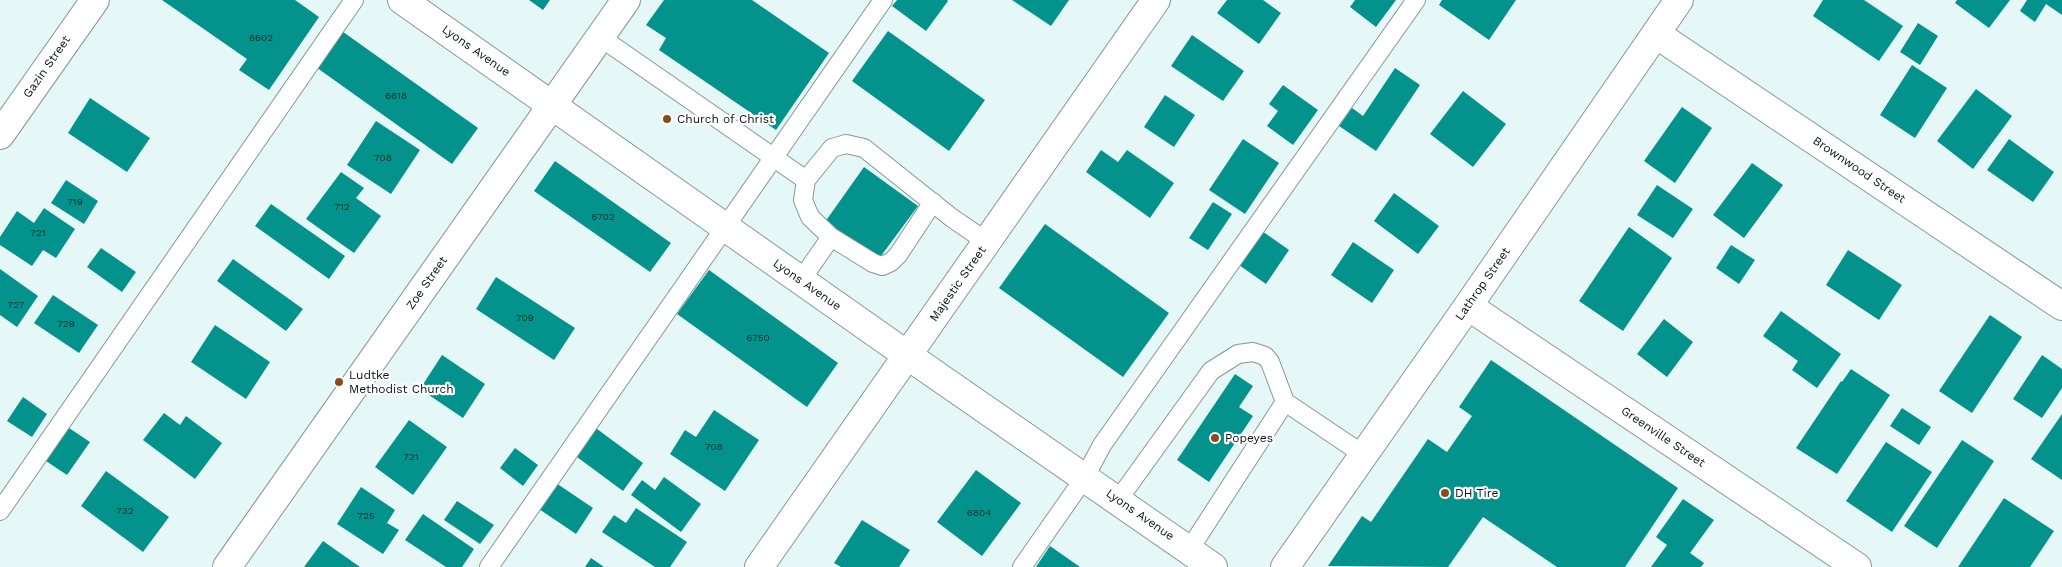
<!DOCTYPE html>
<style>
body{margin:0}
canvas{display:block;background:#e5f8f7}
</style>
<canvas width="2062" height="567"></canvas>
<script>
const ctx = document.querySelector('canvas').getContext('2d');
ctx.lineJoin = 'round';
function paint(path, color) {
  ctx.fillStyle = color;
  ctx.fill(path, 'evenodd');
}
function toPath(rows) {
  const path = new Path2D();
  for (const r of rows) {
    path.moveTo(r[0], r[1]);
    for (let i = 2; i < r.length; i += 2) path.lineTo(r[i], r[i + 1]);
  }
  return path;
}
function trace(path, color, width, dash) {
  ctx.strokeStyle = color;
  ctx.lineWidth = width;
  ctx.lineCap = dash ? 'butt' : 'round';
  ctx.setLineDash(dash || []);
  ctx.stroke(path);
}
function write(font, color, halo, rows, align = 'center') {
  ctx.font = font + ' "Work Sans",sans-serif';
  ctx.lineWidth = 4.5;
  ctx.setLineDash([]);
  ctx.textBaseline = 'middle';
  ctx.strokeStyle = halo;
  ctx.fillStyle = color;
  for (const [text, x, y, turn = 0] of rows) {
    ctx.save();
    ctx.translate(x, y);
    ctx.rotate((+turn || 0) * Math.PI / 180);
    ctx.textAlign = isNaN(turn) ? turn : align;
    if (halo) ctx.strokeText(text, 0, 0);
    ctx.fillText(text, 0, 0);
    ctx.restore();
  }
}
const building = toPath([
 [162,0,295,0,319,17,269,90,239,70,247,59],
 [529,0,550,0,543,10],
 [664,0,752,0,829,53,776,130,659,50,666,38,646,25],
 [897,0,947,0,948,1,926,31,892,6],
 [1012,0,1069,0,1051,26],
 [1227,0,1263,0,1281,13,1259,44,1217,13],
 [1355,0,1396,0,1376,27,1350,7],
 [1442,0,1516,0,1489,40,1439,5],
 [1823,0,1864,0,1903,26,1879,61,1813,16],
 [1957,0,2010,0,1989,28,1955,3],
 [2027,0,2062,0,2062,15,2046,4,2035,22,2020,11],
 [1918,23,1938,36,1920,65,1900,52],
 [339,29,478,128,452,164,313,65],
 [888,31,985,100,949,151,852,81],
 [1192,35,1244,71,1223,101,1171,66],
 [1912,65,1947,88,1915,138,1880,115],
 [1395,68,1420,85,1376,151,1339,126,1352,108,1363,116],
 [1283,85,1318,110,1293,145,1267,126,1278,111,1269,104],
 [1976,89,2012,116,1973,169,1937,141],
 [1463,91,1506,124,1473,167,1430,134],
 [1165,95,1195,115,1174,147,1144,127],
 [90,98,150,138,127,172,68,133],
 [1682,107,1712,128,1675,183,1644,161],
 [376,121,420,150,391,194,347,165],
 [1243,139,1279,163,1245,214,1209,190],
 [2009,139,2054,172,2033,202,1987,170],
 [1101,150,1118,162,1127,150,1174,183,1150,218,1086,172],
 [555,161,671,243,650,272,534,191],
 [1752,163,1783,185,1744,238,1713,215],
 [864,167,918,206,878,260,825,222],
 [341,172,364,188,356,198,381,216,354,253,306,219],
 [66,180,98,201,84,224,51,203],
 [1657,185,1693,209,1673,238,1637,215],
 [1394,193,1439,226,1418,254,1374,221],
 [1213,202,1232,214,1208,250,1189,238],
 [271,204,345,256,329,279,255,226],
 [44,208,75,229,56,258,43,250,32,266,0,245,0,237,17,211,34,223],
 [1045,224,1169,313,1123,377,999,288],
 [1629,227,1672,258,1623,331,1579,301],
 [1262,231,1289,250,1266,284,1239,265],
 [1353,242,1394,270,1372,303,1331,275],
 [1731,245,1755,260,1739,284,1716,268],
 [101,248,136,272,122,292,87,267],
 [1848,250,1902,285,1879,320,1826,285],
 [233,259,303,309,286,331,217,281],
 [0,269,38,296,17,327,0,315],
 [709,270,838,363,807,407,677,314],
 [496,277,575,328,554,360,476,309],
 [53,295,98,325,79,353,34,323],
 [1781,311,1841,354,1817,388,1792,370,1798,361,1763,336],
 [1990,315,2022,337,1972,413,1939,391],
 [1664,319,1693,342,1667,377,1637,354],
 [215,325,270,362,246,399,191,362],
 [442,355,485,384,463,418,420,389],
 [2042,355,2062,369,2062,388,2042,418,2013,399],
 [1491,360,1678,488,1625,567,1557,567,1483,517,1448,567,1328,566,1362,516,1371,522,1428,439,1447,452,1472,416,1459,407],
 [1851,369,1890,395,1837,474,1796,448,1841,381,1842,382],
 [1235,374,1253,386,1239,407,1253,416,1209,482,1177,460],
 [23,397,47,414,32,437,7,421],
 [1902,408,1931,427,1919,445,1890,426],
 [714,410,759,440,725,491,670,454,685,430,696,437],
 [164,413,180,425,186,416,222,443,195,479,143,440],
 [2062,414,2062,480,2031,459],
 [409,420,447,447,413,495,375,467],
 [63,424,90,442,67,475,40,457],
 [593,426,643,463,623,491,573,454],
 [1962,440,1994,461,1937,548,1904,526],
 [1886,442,1932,472,1892,532,1846,501],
 [515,448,538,465,523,486,500,468],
 [976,470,1021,503,982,556,937,522],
 [106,471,169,517,143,552,81,506],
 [664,477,701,504,681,532,631,495,642,480,655,490],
 [556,483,593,508,576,534,539,509],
 [361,487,395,510,387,523,399,530,383,554,337,524],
 [2004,498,2054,531,2030,567,1958,567],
 [1683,499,1714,520,1690,553,1704,563,1701,567,1651,567,1667,545,1656,537],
 [457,501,494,525,480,544,444,520],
 [636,508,687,542,670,567,655,567,602,532,614,515,626,523],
 [423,514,474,549,462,567,446,567,405,540],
 [862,520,910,550,899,567,841,567,834,563],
 [323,541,360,567,304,567],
 [1050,546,1080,567,1036,567],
 [591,558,604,567,585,567]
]);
const service = toPath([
 [600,37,806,180],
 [831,237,873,263,882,266,891,262,898,255,933,202],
 [801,280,831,237,810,217,803,200,806,180,832,148,846,144,864,148,952,218,987,242],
 [1118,500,1211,371,1238,354,1253,352,1265,356,1270,362,1285,402,1364,455],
 [0,511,354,0],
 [1189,550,1285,402],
 [489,567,883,0],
 [1022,567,1085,477,1102,445,1416,0]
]);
const minor = toPath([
 [1656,34,2062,306],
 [0,135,95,0],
 [1468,306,1857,567],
 [227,567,626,0],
 [759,567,1156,0]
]);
const tertiary = toPath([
 [402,0,907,355,1213,567],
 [1285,567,1468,306,1679,0]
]);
const markers = [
 [667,119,5,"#8c4a18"],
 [339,382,5,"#8c4a18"],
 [1215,438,5,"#8c4a18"],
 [1445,493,5,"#8c4a18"]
];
const numberNames = [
 ["6602",261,38],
 ["6618",396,96],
 ["708",383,158],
 ["719",75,202],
 ["712",342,207],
 ["6702",603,217],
 ["721",38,233],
 ["727",16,305],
 ["709",525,318],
 ["729",66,324],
 ["6750",758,338],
 ["708",714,447],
 ["721",411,457],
 ["732",125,511],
 ["6804",979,513],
 ["725",366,516]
];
const streetNames = [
 ["Lyons Avenue",476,51,35],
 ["Gazin Street",47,67,-55],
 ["Brownwood Street",1859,170,34],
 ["Zoe Street",427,283,-55],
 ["Majestic Street",958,284,-55],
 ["Lathrop Street",1483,284,-55],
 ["Lyons Avenue",807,285,35],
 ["Greenville Street",1663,437,34],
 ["Lyons Avenue",1140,515,35]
];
const poiNames = [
 ["Church of Christ",677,119],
 ["Ludtke",349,375],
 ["Methodist Church",349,389],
 ["Popeyes",1225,438],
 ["DH Tire",1455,493]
];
paint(building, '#04928d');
trace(service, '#859795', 20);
trace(minor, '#859795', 30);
trace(tertiary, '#859795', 30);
trace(service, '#fff', 18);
trace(minor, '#fff', 28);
trace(tertiary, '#fff', 28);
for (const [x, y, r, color] of markers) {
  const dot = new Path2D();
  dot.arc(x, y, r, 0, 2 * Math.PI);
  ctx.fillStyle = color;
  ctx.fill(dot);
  trace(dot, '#fff', 2);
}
write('10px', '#08302e', null, numberNames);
write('12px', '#09100f', '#fff', streetNames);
write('12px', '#09100f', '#fff', poiNames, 'left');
</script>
